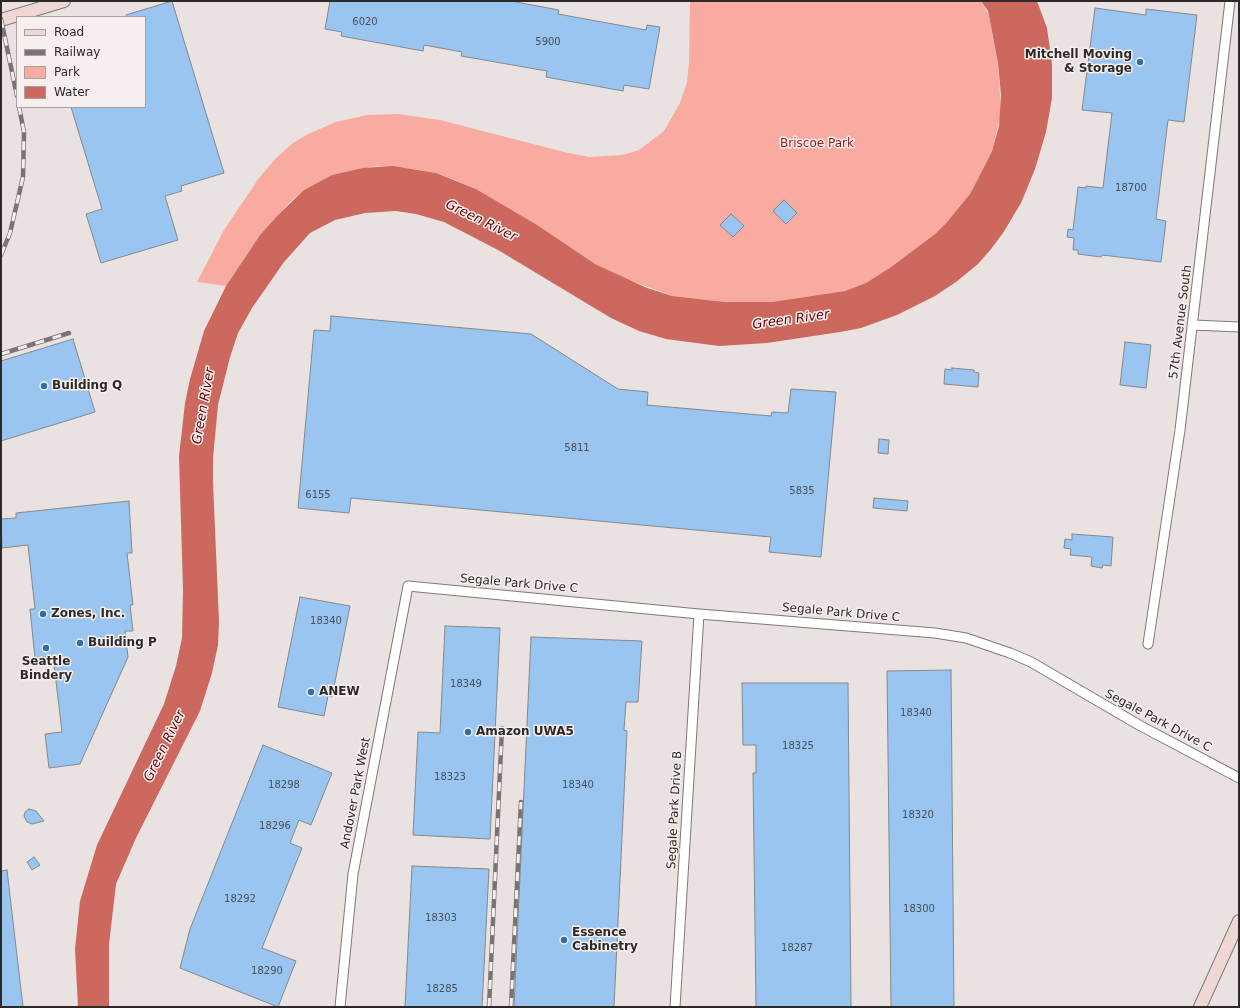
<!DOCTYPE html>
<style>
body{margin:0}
#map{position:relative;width:1240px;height:1008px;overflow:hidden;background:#eae2e1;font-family:"DejaVu Sans",sans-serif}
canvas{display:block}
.frame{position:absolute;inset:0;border:2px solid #2c2928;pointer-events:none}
.legend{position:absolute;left:16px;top:16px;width:130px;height:92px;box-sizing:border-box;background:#f7efee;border:1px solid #a6a09f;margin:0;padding:5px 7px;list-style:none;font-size:12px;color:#2c2928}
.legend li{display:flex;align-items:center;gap:8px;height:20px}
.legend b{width:20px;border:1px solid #a6a09f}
</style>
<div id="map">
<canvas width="1240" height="1008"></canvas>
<div class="frame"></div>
<ul class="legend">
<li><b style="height:5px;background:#eed7d4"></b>Road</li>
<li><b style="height:5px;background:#797473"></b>Railway</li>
<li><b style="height:11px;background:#f9aba1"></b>Park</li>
<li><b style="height:11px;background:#cc685e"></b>Water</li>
</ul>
</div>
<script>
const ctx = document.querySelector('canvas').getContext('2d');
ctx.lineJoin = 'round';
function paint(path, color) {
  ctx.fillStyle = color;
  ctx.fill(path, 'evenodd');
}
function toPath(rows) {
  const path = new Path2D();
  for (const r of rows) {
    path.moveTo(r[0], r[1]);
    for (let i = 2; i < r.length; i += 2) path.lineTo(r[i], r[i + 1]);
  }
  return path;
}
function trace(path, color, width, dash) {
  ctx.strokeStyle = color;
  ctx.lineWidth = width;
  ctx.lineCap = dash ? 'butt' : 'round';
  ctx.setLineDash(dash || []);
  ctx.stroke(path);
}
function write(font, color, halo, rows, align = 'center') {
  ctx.font = font + ' "DejaVu Sans",sans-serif';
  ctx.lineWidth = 3;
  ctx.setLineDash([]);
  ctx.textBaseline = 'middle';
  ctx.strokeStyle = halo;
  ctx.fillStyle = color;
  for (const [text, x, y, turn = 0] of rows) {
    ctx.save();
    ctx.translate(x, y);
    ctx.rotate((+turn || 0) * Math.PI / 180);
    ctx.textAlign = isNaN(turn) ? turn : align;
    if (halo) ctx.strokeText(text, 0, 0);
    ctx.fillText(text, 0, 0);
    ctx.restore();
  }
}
const green = toPath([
 [690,1,981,1,989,16,998,63,1001,113,992,151,970,194,947,222,935,234,891,267,866,283,845,291,772,302,725,302,672,296,619,276,595,264,476,189,455,180,436,173,413,169,377,166,332,175,304,190,290,202,260,235,226,286,197,282,224,230,259,178,276,158,293,143,308,134,336,122,367,115,398,114,440,120,564,152,589,157,622,155,639,150,664,131,680,103,687,82,689,62]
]);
const water = toPath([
 [981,1,1037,1,1047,28,1052,64,1052,98,1046,132,1035,169,1021,203,1003,233,991,249,978,264,956,282,935,296,897,315,861,328,840,332,767,343,719,346,666,339,639,331,611,318,498,250,444,222,416,214,396,211,365,213,335,220,310,233,284,262,252,308,238,333,230,357,218,405,213,458,213,483,219,621,218,645,212,673,200,711,136,838,116,884,109,944,109,1007,78,1007,75,949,80,901,97,845,164,704,176,666,182,638,183,590,179,456,185,403,190,379,204,331,226,286,260,235,278,215,304,190,332,175,363,168,393,166,436,173,476,189,537,225,595,264,647,288,672,296,725,302,772,302,845,291,866,283,891,267,935,234,947,222,970,194,985,165,992,151,999,126,1001,95,998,63,991,26,988,11]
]);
const building = toPath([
 [172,1,224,173,181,186,182,191,165,196,178,240,101,263,86,214,102,209,71,107,145,107,145,17,126,17,126,15,172,1],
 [330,1,511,1,559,10,558,14,646,30,647,25,660,27,649,89,624,85,623,91,546,77,547,71,461,56,462,52,424,45,423,51,341,36,342,32,325,29,330,1],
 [1095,8,1146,15,1146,9,1197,15,1184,122,1168,120,1156,219,1166,221,1161,262,1102,255,1101,257,1078,254,1078,250,1073,250,1074,238,1067,237,1068,229,1073,230,1078,187,1086,188,1086,186,1103,188,1112,113,1082,110,1095,8],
 [784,200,797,213,786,224,773,211,784,200],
 [731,214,744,226,733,237,720,225,731,214],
 [331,316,531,334,618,389,648,392,647,405,771,416,772,412,788,413,791,389,836,392,821,557,769,552,771,537,351,498,349,513,298,508,314,330,330,331,331,316],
 [73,339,95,412,1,441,1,361,73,339],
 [1125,342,1151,345,1146,388,1120,385,1125,342],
 [952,368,974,370,974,372,979,373,978,387,944,384,945,369,952,370,952,368],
 [879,439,889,440,888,454,878,453,879,439],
 [874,498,908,501,907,511,873,508,874,498],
 [129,501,132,553,127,553,133,605,130,605,133,631,125,631,128,657,80,764,49,768,45,734,62,732,53,656,35,658,30,609,35,609,28,545,2,548,1,519,16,518,16,513,129,501],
 [1072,534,1113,537,1111,566,1103,565,1102,568,1091,566,1092,557,1070,555,1071,549,1064,548,1065,539,1072,540,1072,534],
 [300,597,350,606,332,697,328,696,324,716,278,707,300,597],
 [445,626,500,628,490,839,413,835,418,732,440,733,445,626],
 [531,637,642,641,638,702,626,702,624,730,627,731,614,1007,514,1007,531,637],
 [951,670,954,1007,891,1007,887,671,951,670],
 [742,683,848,683,851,1007,756,1007,753,773,756,773,756,745,743,745,742,683],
 [263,745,332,773,311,825,299,820,290,843,302,848,262,948,296,961,278,1007,180,968,190,929,263,745],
 [29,809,36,811,44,821,32,824,27,822,24,816,25,812,29,809],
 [34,857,40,865,32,870,27,862,34,857],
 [412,866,489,869,482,1007,405,1007,412,866],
 [7,870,23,1007,1,1007,1,871,7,870]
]);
const street = toPath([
 [1193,325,1239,327],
 [1148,644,1180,430,1230,1],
 [340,1007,353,874,408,586,699,614,935,633,966,638,1010,653,1031,662,1139,725,1239,778],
 [675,1007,699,614]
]);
const secondary = toPath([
 [1,20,64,1],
 [1200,1007,1239,921]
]);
const rail = toPath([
 [1,19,17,96],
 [1,255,10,233,23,177,24,132,19,107],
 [1,354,69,333],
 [489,1007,502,728],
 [511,1007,521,802]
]);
const markers = [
 [1140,62,4,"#306fa6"],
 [44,386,4,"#306fa6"],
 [43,614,4,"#306fa6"],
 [80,643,4,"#306fa6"],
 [46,648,4,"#306fa6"],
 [311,692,4,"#306fa6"],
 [468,732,4,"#306fa6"],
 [564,940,4,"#306fa6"]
];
const numberNames = [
 ["6020",365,22],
 ["5900",548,42],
 ["18700",1131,188],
 ["5811",577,448],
 ["5835",802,491],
 ["6155",318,495],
 ["18340",326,621],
 ["18349",466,684],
 ["18340",916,713],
 ["18325",798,746],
 ["18323",450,777],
 ["18298",284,785],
 ["18340",578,785],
 ["18320",918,815],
 ["18296",275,826],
 ["18292",240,899],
 ["18300",919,909],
 ["18303",441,918],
 ["18287",797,948],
 ["18290",267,971],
 ["18285",442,989]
];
const poiNames = [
 ["Mitchell Moving",1132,55,"right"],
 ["& Storage",1132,69,"right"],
 ["Building Q",52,386],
 ["Zones, Inc.",51,614],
 ["Building P",88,643],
 ["Seattle",46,662,"center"],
 ["Bindery",46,676,"center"],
 ["ANEW",319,692],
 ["Amazon UWA5",476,732],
 ["Essence",572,933],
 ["Cabinetry",572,947]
];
const parkNames = [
 ["Briscoe Park",817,144]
];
const streetNames = [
 ["57th Avenue South",1181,322,-83],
 ["Segale Park Drive C",519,584,5],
 ["Segale Park Drive C",841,613,5],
 ["Segale Park Drive C",1158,721,28],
 ["Andover Park West",356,793,-79],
 ["Segale Park Drive B",675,810,-87]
];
const waterNames = [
 ["Green River",481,221,26],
 ["Green River",791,320,-8],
 ["Green River",204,406,-80],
 ["Green River",165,746,-64]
];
paint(green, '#f9aba1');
paint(water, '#cc685e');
paint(building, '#99c5f0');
trace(building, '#83888d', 1);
trace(street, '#7f7877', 11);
trace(secondary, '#7f7877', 14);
trace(street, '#fff', 9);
trace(secondary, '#eed7d4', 12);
trace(rail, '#797473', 4.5);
trace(rail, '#f7efee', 3, [9]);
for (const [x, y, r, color] of markers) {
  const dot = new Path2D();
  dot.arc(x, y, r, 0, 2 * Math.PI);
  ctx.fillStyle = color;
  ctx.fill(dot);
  trace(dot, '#f7efee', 1.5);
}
write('10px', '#47505a', null, numberNames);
write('bold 12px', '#2c2928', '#f7efee', poiNames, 'left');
write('12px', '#951918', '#f7efee', parkNames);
write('12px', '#2c2928', '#f7efee', streetNames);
write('italic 13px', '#610004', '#f7efee', waterNames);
</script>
